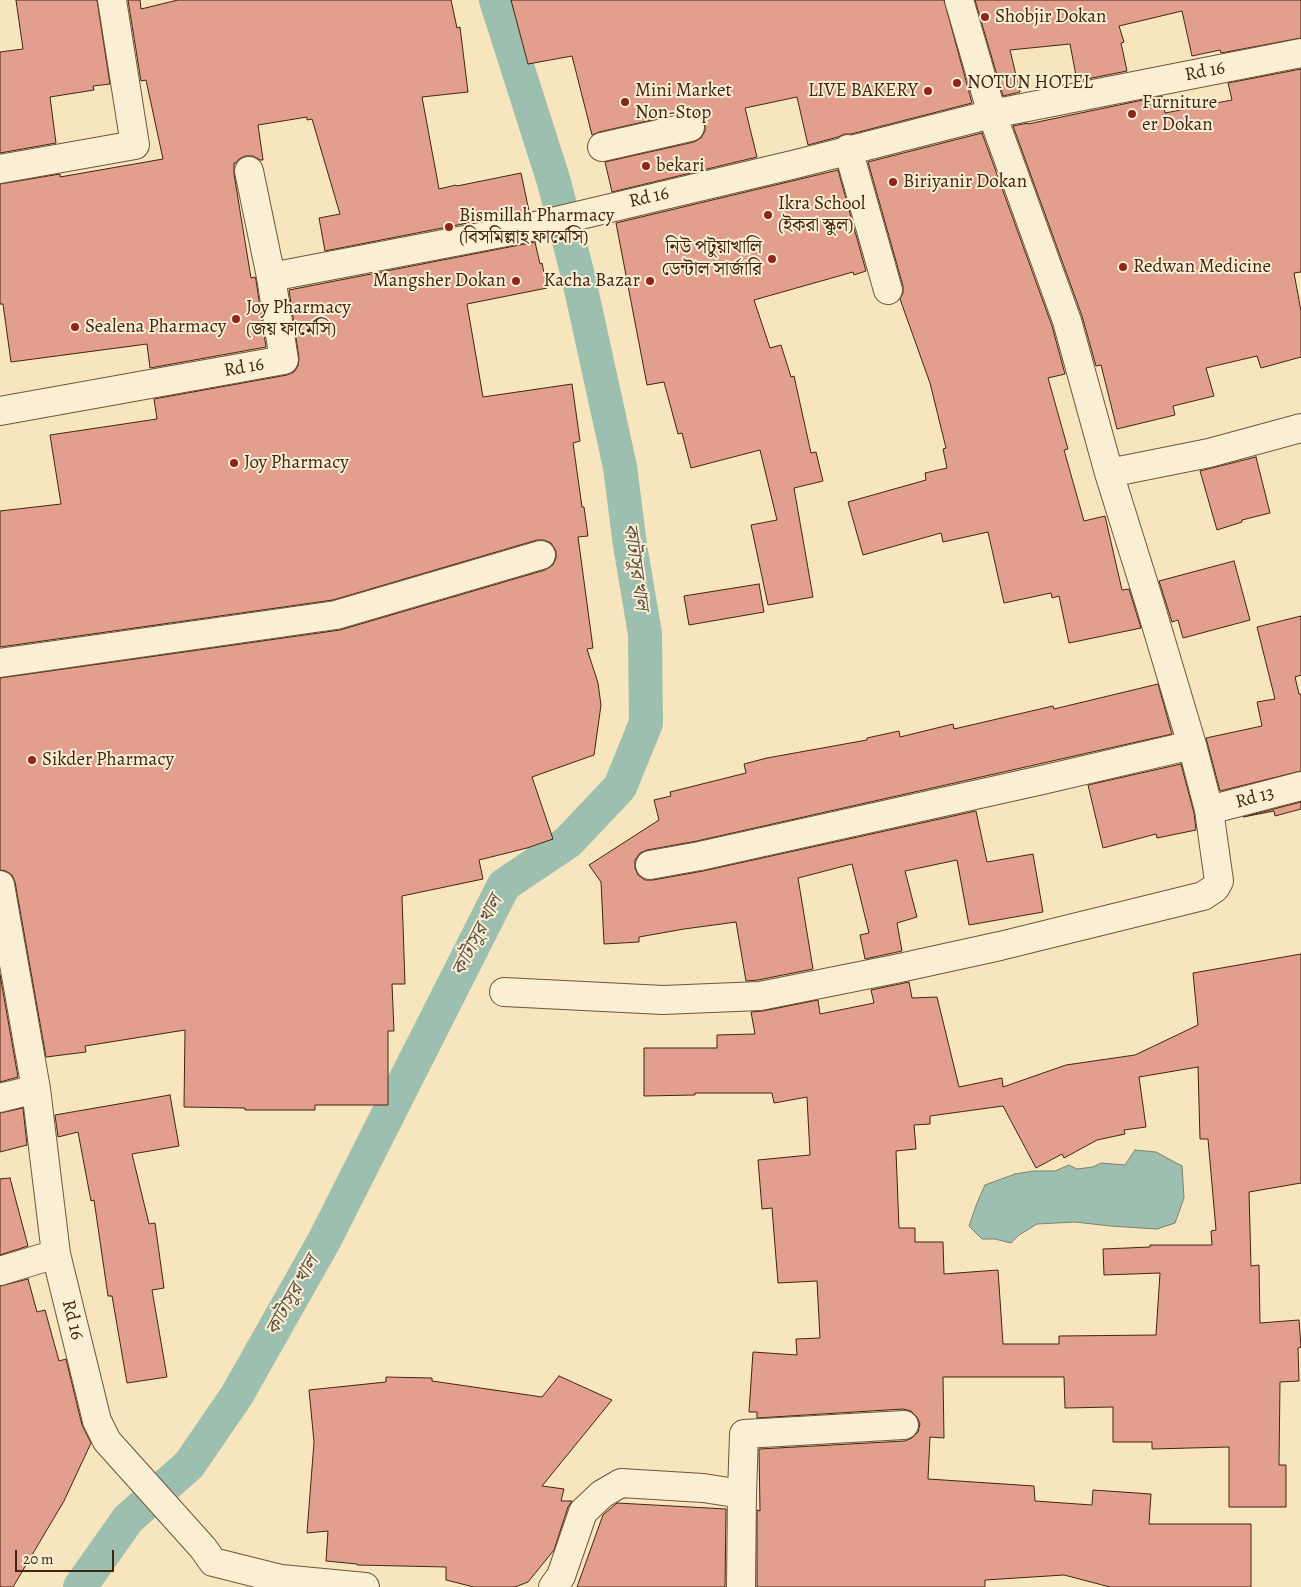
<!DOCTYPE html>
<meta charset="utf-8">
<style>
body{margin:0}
#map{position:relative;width:1301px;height:1587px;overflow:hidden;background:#f7e5bd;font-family:Alegreya,serif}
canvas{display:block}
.scale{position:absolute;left:15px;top:1550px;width:99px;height:22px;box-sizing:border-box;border:2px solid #412510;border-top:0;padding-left:6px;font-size:15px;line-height:18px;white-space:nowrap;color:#412510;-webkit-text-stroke:4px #faeed4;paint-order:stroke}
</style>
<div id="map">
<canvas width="1301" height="1587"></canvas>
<div class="scale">20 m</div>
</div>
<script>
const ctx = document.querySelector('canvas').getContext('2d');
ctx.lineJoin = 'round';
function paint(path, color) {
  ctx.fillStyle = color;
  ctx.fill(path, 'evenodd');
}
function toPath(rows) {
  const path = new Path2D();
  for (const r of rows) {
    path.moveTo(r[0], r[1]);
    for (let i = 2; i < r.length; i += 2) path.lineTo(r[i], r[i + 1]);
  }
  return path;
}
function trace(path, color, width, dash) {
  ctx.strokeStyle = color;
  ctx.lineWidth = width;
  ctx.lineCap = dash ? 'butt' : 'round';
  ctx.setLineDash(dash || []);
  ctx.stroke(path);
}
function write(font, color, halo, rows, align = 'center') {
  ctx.font = font + ' Alegreya,"Noto Serif Bengali",serif';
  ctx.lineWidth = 4;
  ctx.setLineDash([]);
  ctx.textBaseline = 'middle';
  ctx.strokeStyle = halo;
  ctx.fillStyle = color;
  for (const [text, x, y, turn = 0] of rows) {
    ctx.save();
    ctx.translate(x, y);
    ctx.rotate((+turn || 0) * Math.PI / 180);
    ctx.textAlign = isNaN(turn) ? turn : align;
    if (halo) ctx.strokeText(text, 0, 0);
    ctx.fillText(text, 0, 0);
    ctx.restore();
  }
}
const water = toPath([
 [1135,1150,1156,1152,1182,1166,1184,1198,1175,1223,1157,1229,1110,1226,1075,1222,1037,1224,1019,1235,1011,1243,995,1239,982,1239,969,1226,977,1203,985,1185,1015,1174,1033,1171,1055,1171,1069,1165,1077,1169,1093,1167,1101,1163,1125,1165,1135,1150]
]);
const canal = toPath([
 [80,1587,128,1519,189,1465,237,1395,324,1241,504,885,568,842,620,787,646,723,645,634,630,545,620,467,579,280,554,182,496,0]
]);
const building = toPath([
 [16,0,97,0,110,84,93,86,94,90,50,97,56,143,0,153,0,52,23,49,16,0],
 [128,0,140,0,141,9,178,0,451,0,457,28,460,27,468,92,422,97,439,189,456,185,457,186,521,173,529,211,325,251,319,218,340,214,312,119,307,120,307,117,258,125,263,160,260,160,253,156,245,156,239,159,236,163,234,163,234,174,251,278,255,277,256,280,266,347,150,368,147,344,11,362,3,304,0,304,0,184,60,174,60,177,163,159,146,80,141,81,128,0],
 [511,0,944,0,972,103,851,134,844,134,838,137,808,145,797,97,745,108,757,157,612,192,605,162,694,142,701,138,705,131,705,124,702,117,695,112,687,112,599,132,592,135,572,56,528,64,511,0],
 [975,0,1301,0,1301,38,1221,53,1220,50,1192,56,1182,11,1119,26,1124,42,1121,43,1127,71,1077,81,1070,44,1010,50,1020,92,1003,96,975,0],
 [1301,69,1301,272,1294,273,1301,311,1301,357,1261,368,1257,356,1206,368,1214,396,1173,406,1175,415,1117,429,1101,365,1096,366,1082,316,1013,126,1028,123,1028,124,1162,96,1165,113,1232,100,1228,83,1301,69],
 [982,133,1052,326,1065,374,1048,378,1068,449,1064,450,1084,521,1105,516,1122,590,1129,589,1141,628,1069,643,1059,596,1052,598,1051,593,1004,603,988,532,943,542,941,533,863,555,848,502,926,480,925,473,947,468,943,449,946,448,930,383,900,299,903,293,903,286,868,162,982,133],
 [838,170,866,271,854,275,853,272,754,300,770,348,781,345,791,377,794,376,811,453,816,452,823,481,794,488,813,597,768,605,751,525,777,520,760,450,691,468,682,433,678,434,664,382,647,385,616,223,838,170],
 [535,242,540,264,542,263,547,288,467,304,483,397,572,384,580,441,573,443,582,507,584,507,588,536,578,537,593,648,587,649,598,683,601,705,594,755,532,777,553,839,527,848,479,860,483,879,402,896,405,984,392,984,394,1031,388,1031,388,1105,315,1105,315,1110,245,1110,245,1108,184,1107,185,1030,85,1046,86,1052,46,1057,15,882,12,875,6,871,0,870,0,678,340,630,545,570,553,565,556,558,556,551,551,543,544,540,537,540,333,600,0,647,0,511,61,504,50,435,157,419,154,399,287,375,294,372,298,366,299,358,289,290,535,242],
 [1256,457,1270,513,1242,520,1242,522,1217,530,1200,471,1256,457],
 [1234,561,1250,620,1183,638,1178,620,1172,622,1159,581,1234,561],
 [759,584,764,612,689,625,684,596,759,584],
 [1301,616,1301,675,1295,677,1299,694,1301,694,1301,771,1220,791,1206,738,1262,726,1257,702,1275,699,1257,627,1301,616],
 [1158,684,1172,734,697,841,647,850,640,853,635,860,635,868,638,875,645,880,653,880,703,871,976,811,987,862,1033,854,1043,912,969,925,957,860,905,871,917,917,897,923,902,951,865,959,860,935,869,933,852,864,798,878,813,969,758,980,746,981,736,922,684,929,639,937,639,942,604,944,601,882,589,865,659,820,654,800,671,796,670,792,746,773,744,764,767,758,867,740,867,738,899,731,900,737,953,724,954,729,1053,706,1054,709,1158,684],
 [1181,764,1194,813,1196,830,1157,838,1156,834,1103,848,1088,785,1181,764],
 [1301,802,1301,809,1275,816,1274,811,1243,817,1301,802],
 [1301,954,1301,1183,1249,1192,1251,1266,1259,1265,1260,1323,1299,1320,1301,1347,1298,1348,1299,1381,1280,1382,1279,1465,1286,1465,1286,1507,1229,1507,1229,1447,1152,1449,1152,1442,1113,1442,1113,1407,1065,1408,1064,1377,943,1377,944,1438,930,1437,928,1479,1034,1486,1035,1501,1092,1505,1093,1490,1151,1494,1149,1524,1251,1524,1251,1587,1110,1587,1064,1575,985,1580,985,1587,757,1587,757,1510,760,1511,759,1449,905,1441,912,1438,918,1432,920,1424,917,1417,911,1411,903,1409,757,1418,757,1412,749,1412,753,1352,797,1355,796,1339,820,1338,817,1281,778,1283,772,1208,762,1209,758,1160,810,1155,807,1097,774,1103,772,1093,695,1093,695,1095,644,1096,644,1048,717,1048,717,1035,755,1034,751,1012,763,1011,818,1000,820,1014,874,1003,871,990,909,982,912,998,937,997,959,1087,1002,1078,1003,1087,1066,1065,1135,1055,1198,1025,1193,973,1301,954],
 [1198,1067,1200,1139,1208,1139,1216,1230,1211,1231,1212,1245,1150,1245,1150,1247,1103,1249,1104,1275,1160,1273,1156,1335,1059,1336,1059,1344,1003,1344,998,1270,944,1274,943,1242,915,1242,915,1228,899,1228,896,1151,916,1149,914,1125,930,1124,930,1116,1003,1106,1036,1168,1062,1154,1064,1158,1097,1140,1125,1134,1124,1130,1146,1127,1139,1077,1198,1067],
 [0,975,18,1077,0,1082,0,975],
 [170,1095,179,1146,132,1154,149,1224,155,1223,164,1288,152,1290,167,1377,127,1383,112,1296,108,1296,94,1200,91,1201,78,1132,58,1137,55,1115,170,1095],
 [23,1108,27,1145,0,1152,0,1113,23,1108],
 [10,1178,28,1246,0,1255,0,1179,10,1178],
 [28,1279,37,1312,45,1310,59,1361,66,1359,82,1425,91,1443,64,1501,13,1587,0,1587,0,1286,28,1279],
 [559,1376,612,1400,542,1486,564,1489,561,1501,572,1501,568,1507,554,1550,528,1582,515,1587,474,1587,446,1580,446,1567,357,1565,357,1564,326,1561,328,1531,307,1533,314,1442,309,1390,386,1382,386,1377,432,1378,432,1381,542,1397,559,1376],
 [617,1503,726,1509,725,1587,577,1587,603,1515,617,1503]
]);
const street = toPath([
 [602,147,690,127],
 [848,149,888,290],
 [0,169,135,145,112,0],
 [249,171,271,277],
 [0,411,284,360,271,277,522,229,796,164,992,114,1301,53],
 [1109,473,1209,453,1301,428],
 [0,663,336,615,541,555],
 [1209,810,1301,786],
 [650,865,700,856,1042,780,1192,745],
 [0,885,36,1089,56,1254,97,1421,107,1441,203,1548,213,1562,281,1579,365,1587],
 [504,992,663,1000,760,996,895,969,1000,946,1203,896,1215,888,1219,881,1209,810,1192,745,1149,601,1109,473,1067,321,992,114,959,0],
 [0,1098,36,1089],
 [0,1271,56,1254],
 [742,1494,744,1434,904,1425],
 [553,1587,561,1576,583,1512,602,1494,621,1483,703,1488,742,1494,741,1587]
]);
const markers = [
 [985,17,5,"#8f2418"],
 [957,83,5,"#8f2418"],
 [928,91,5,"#8f2418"],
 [625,102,5,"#8f2418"],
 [1132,114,5,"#8f2418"],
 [646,166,5,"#8f2418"],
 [893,182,5,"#8f2418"],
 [768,215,5,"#8f2418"],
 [449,227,5,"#8f2418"],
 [772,259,5,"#8f2418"],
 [1123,267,5,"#8f2418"],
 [516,281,5,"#8f2418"],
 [650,281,5,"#8f2418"],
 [236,319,5,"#8f2418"],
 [75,327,5,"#8f2418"],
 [234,463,5,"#8f2418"],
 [32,760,5,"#8f2418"]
];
const poiNames = [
 ["Shobjir Dokan",995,17],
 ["NOTUN HOTEL",967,83],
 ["Mini Market",635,91],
 ["Non-Stop",635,113],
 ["LIVE BAKERY",918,91,"right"],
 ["Furniture",1142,103],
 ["er Dokan",1142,125],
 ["bekari",656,166],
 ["Biriyanir Dokan",903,182],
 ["Ikra School",778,204],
 ["(ইকরা স্কুল)",778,226],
 ["Bismillah Pharmacy",459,216],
 ["(বিসমিল্লাহ ফার্মেসি)",459,238],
 ["নিউ পটুয়াখালি",762,248,"right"],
 ["ডেন্টাল সার্জারি",762,270,"right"],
 ["Redwan Medicine",1133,267],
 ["Mangsher Dokan",506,281,"right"],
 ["Kacha Bazar",640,281,"right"],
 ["Joy Pharmacy",246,308],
 ["(জয় ফার্মেসি)",246,330],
 ["Sealena Pharmacy",85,327],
 ["Joy Pharmacy",244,463],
 ["Sikder Pharmacy",42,760]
];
const streetNames = [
 ["Rd 16",1205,72,-11],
 ["Rd 16",649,198,-13],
 ["Rd 16",244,368,-10],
 ["Rd 13",1255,798,-15],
 ["Rd 16",72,1320,76]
];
const waterNames = [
 ["কাটাসুর খাল",635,567,82],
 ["কাটাসুর খাল",478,936,-63],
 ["কাটাসুর খাল",293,1296,-61]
];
paint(water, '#9dbfaf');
trace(water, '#78816f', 1);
trace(canal, '#9dbfaf', 34);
paint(building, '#e39f8d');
trace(building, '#412510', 1);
trace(street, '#6e553b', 30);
trace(street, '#faeed4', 28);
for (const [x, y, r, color] of markers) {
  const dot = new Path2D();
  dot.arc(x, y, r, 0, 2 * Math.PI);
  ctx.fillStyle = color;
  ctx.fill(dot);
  trace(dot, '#faeed4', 2);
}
write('19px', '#412510', '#faeed4', poiNames, 'left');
write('19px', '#412510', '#faeed4', streetNames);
write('italic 20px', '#5d5340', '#faeed4', waterNames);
</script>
